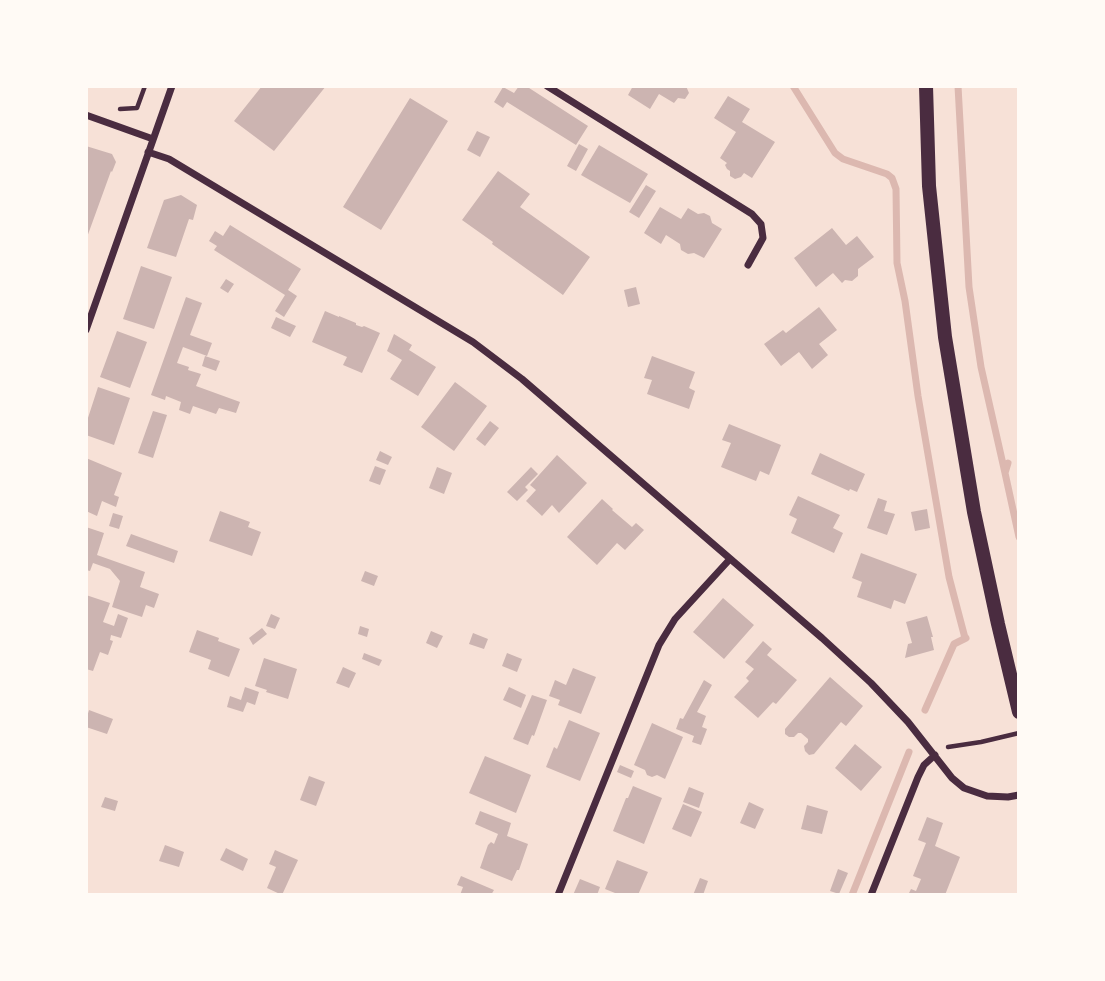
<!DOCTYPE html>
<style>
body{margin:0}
#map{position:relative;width:1105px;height:981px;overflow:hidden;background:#f7e1d7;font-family:"Fira Sans Condensed",sans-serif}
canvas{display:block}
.frame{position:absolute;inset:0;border:88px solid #fffaf5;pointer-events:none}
</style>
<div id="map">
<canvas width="1105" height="981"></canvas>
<div class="frame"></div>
</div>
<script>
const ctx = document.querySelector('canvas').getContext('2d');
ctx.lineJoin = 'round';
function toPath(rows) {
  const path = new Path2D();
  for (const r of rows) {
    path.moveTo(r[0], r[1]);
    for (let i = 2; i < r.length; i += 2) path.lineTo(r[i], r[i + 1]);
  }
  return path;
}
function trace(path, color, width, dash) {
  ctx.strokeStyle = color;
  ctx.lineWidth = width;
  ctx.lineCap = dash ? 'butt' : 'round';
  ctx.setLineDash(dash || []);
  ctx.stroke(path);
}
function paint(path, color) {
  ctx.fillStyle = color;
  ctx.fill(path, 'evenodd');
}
const stream = toPath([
 [793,86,835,153,843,159,887,174,892,178,896,189,897,263,905,301,918,396,949,577,965,638],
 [958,86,969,287,981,367,1005,473],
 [1008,463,1005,473,1019,537],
 [925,710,954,644,966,638],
 [852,895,909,752]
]);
const building = toPath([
 [262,86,326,86,274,151,234,121],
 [519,86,526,86,588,126,576,145,507,102,503,108,494,102,503,87,514,93],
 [633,86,686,86,689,93,685,99,678,98,674,103,659,94,650,109,628,95],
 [728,96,750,109,742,122,775,142,752,178,744,173,741,177,735,179,730,176,730,171,727,169,725,165,727,163,720,158,736,132,714,118],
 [410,98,448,121,381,230,343,207],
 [477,131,490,137,480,157,467,150],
 [579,144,588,149,576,171,567,166],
 [599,145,648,174,630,203,581,175],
 [86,146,112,154,116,162,112,172,111,171,86,240],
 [498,171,530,194,520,207,590,257,563,295,492,244,493,242,462,220],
 [646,185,656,191,639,218,629,212],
 [181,195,197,205,193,220,189,219,176,257,147,248,164,200],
 [660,207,681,219,688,208,698,214,704,213,710,216,712,223,722,229,704,258,694,253,688,254,681,250,680,244,666,235,661,244,644,233],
 [230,225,301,269,288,290,297,296,284,317,275,311,285,295,214,250,217,246,209,241,215,231,223,236],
 [832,228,846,245,857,236,874,257,858,269,858,276,852,281,845,280,842,283,833,273,816,287,794,258],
 [141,266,172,277,154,329,123,319],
 [226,279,234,284,228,293,220,288],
 [636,287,640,304,628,307,624,290],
 [186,297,202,303,190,335,212,343,207,356,183,347,177,363,189,367,188,370,201,374,196,386,240,402,236,413,219,408,216,414,193,406,190,414,179,410,181,402,166,396,165,400,151,395],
 [819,307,837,330,819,344,828,355,812,369,799,352,781,366,764,344,783,330,786,333],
 [325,311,339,317,339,316,356,323,356,325,362,327,364,326,380,333,362,373,343,365,347,357,312,342],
 [276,317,296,326,290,337,271,328],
 [117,331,147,342,130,388,100,377],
 [394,334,412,345,409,350,436,367,418,396,390,379,402,360,387,351],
 [205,356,220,361,216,371,202,366],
 [652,356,695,372,689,388,695,391,689,409,647,394,652,380,644,378],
 [455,382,487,406,454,451,421,427],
 [98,387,130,398,114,445,86,435,86,424],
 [153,411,167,415,153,458,138,453],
 [490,421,499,428,485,446,476,439],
 [729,424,781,445,769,475,760,471,756,481,721,467,731,443,722,440],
 [380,451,392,457,388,465,376,460],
 [820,453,865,474,857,492,850,489,849,491,811,474],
 [557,455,587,483,559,513,552,505,542,516,526,501,536,490,530,485],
 [86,458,122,473,114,495,119,497,116,507,102,501,97,516,86,511],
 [375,466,386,470,380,485,369,481],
 [437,467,452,473,444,494,429,488],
 [531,467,538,474,525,487,528,490,517,501,507,492],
 [798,496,840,515,833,528,843,533,834,553,791,533,797,519,789,515],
 [878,498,887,501,884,511,895,514,887,535,867,528],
 [602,499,613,509,612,510,632,527,636,523,644,530,625,550,617,543,597,565,567,537],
 [927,509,930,528,915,531,911,512],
 [220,511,250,522,248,527,261,532,252,556,209,541],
 [113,513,123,516,119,529,109,526],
 [86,527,104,533,97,555,145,572,140,587,159,594,154,608,146,605,142,617,112,607,120,581,110,569,93,563,90,571,86,570],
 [131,534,178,551,174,563,126,546],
 [861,553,917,574,905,604,894,600,891,609,857,597,862,582,852,578],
 [365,571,378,576,374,586,361,581],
 [86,595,110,603,103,622,114,626,118,614,128,618,121,638,111,635,110,640,113,641,108,655,100,652,93,671,86,669],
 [723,598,754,625,724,659,693,632],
 [271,614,280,618,275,629,266,626],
 [927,616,933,637,931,637,934,650,905,658,908,644,912,643,906,622],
 [360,626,369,629,367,637,358,634],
 [262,628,267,634,253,645,249,638],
 [197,630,219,638,218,641,240,649,229,677,208,669,211,660,189,652],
 [431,631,443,636,437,648,426,643],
 [473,633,488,639,484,649,469,644],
 [763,641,772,649,767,655,797,680,776,704,773,702,758,718,734,697,749,681,746,678,754,669,745,662],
 [364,653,382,660,379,666,362,659],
 [507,653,522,659,517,672,502,666],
 [264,658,297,669,288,699,266,692,267,690,255,686],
 [343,667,356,673,349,688,336,683],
 [573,668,596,677,581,714,558,705,560,700,549,696,555,680,566,685],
 [830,677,863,706,846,726,841,722,814,754,809,755,805,751,804,746,808,742,808,739,801,733,798,733,794,737,789,737,785,734,785,729],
 [704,680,712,685,697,712,706,716,702,727,707,729,701,745,692,742,694,736,676,729,680,718,683,719],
 [245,687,259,692,255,705,247,702,243,712,227,707,230,696,241,700],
 [509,687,526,695,521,708,503,700],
 [532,695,547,700,534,736,532,735,528,745,513,739],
 [89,710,113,719,107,734,86,727,86,720],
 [569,720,600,733,580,781,546,767,554,747,557,749],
 [652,723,683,737,665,779,657,775,652,777,647,775,645,770,634,765],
 [855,744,882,767,861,791,835,768],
 [485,756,531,775,516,813,469,793],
 [620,765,634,771,631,778,617,772],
 [309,776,325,782,316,806,300,800],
 [633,786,662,798,644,844,613,831,626,798,628,798],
 [689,787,704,793,699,808,683,802],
 [105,797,118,801,115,811,101,807],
 [749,802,764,809,755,829,740,823],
 [683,804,702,812,691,837,672,829],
 [807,805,828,811,822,834,801,829],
 [480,811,511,823,507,836,528,844,519,870,517,870,512,881,480,868,488,845,491,842,494,844,498,834,475,824],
 [927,817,943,823,935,846,960,857,945,895,908,895,911,889,916,891,921,879,913,876,926,843,918,840],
 [165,845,184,852,179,867,159,861],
 [226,848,248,859,243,871,220,860],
 [275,850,298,860,282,895,267,888,276,867,269,864],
 [617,860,648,872,638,895,620,895,605,889],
 [838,869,848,873,839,894,830,891],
 [461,876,494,890,491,895,460,895,463,887,457,885],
 [700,878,708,881,703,895,693,895],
 [580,879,600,887,597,895,573,895]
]);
const path = toPath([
 [120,109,137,108,145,86],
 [948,747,981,742,1019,733]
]);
const minor = toPath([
 [547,86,752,214,761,224,763,238,748,265],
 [86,115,153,139],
 [148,152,169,159,473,342,522,379,822,638,871,683,908,722,952,778,964,788,987,796,1008,797,1019,795],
 [86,330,172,86],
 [558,895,659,645,675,619,730,559],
 [871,895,918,777,924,765,935,755]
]);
const secondary = toPath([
 [926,86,929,186,945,337,974,512,998,624,1019,712]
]);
trace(stream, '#dcb8b0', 7);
paint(building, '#ccb4b1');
trace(path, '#4a2c40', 4.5);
trace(minor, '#4a2c40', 7);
trace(secondary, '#4a2c40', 14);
</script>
